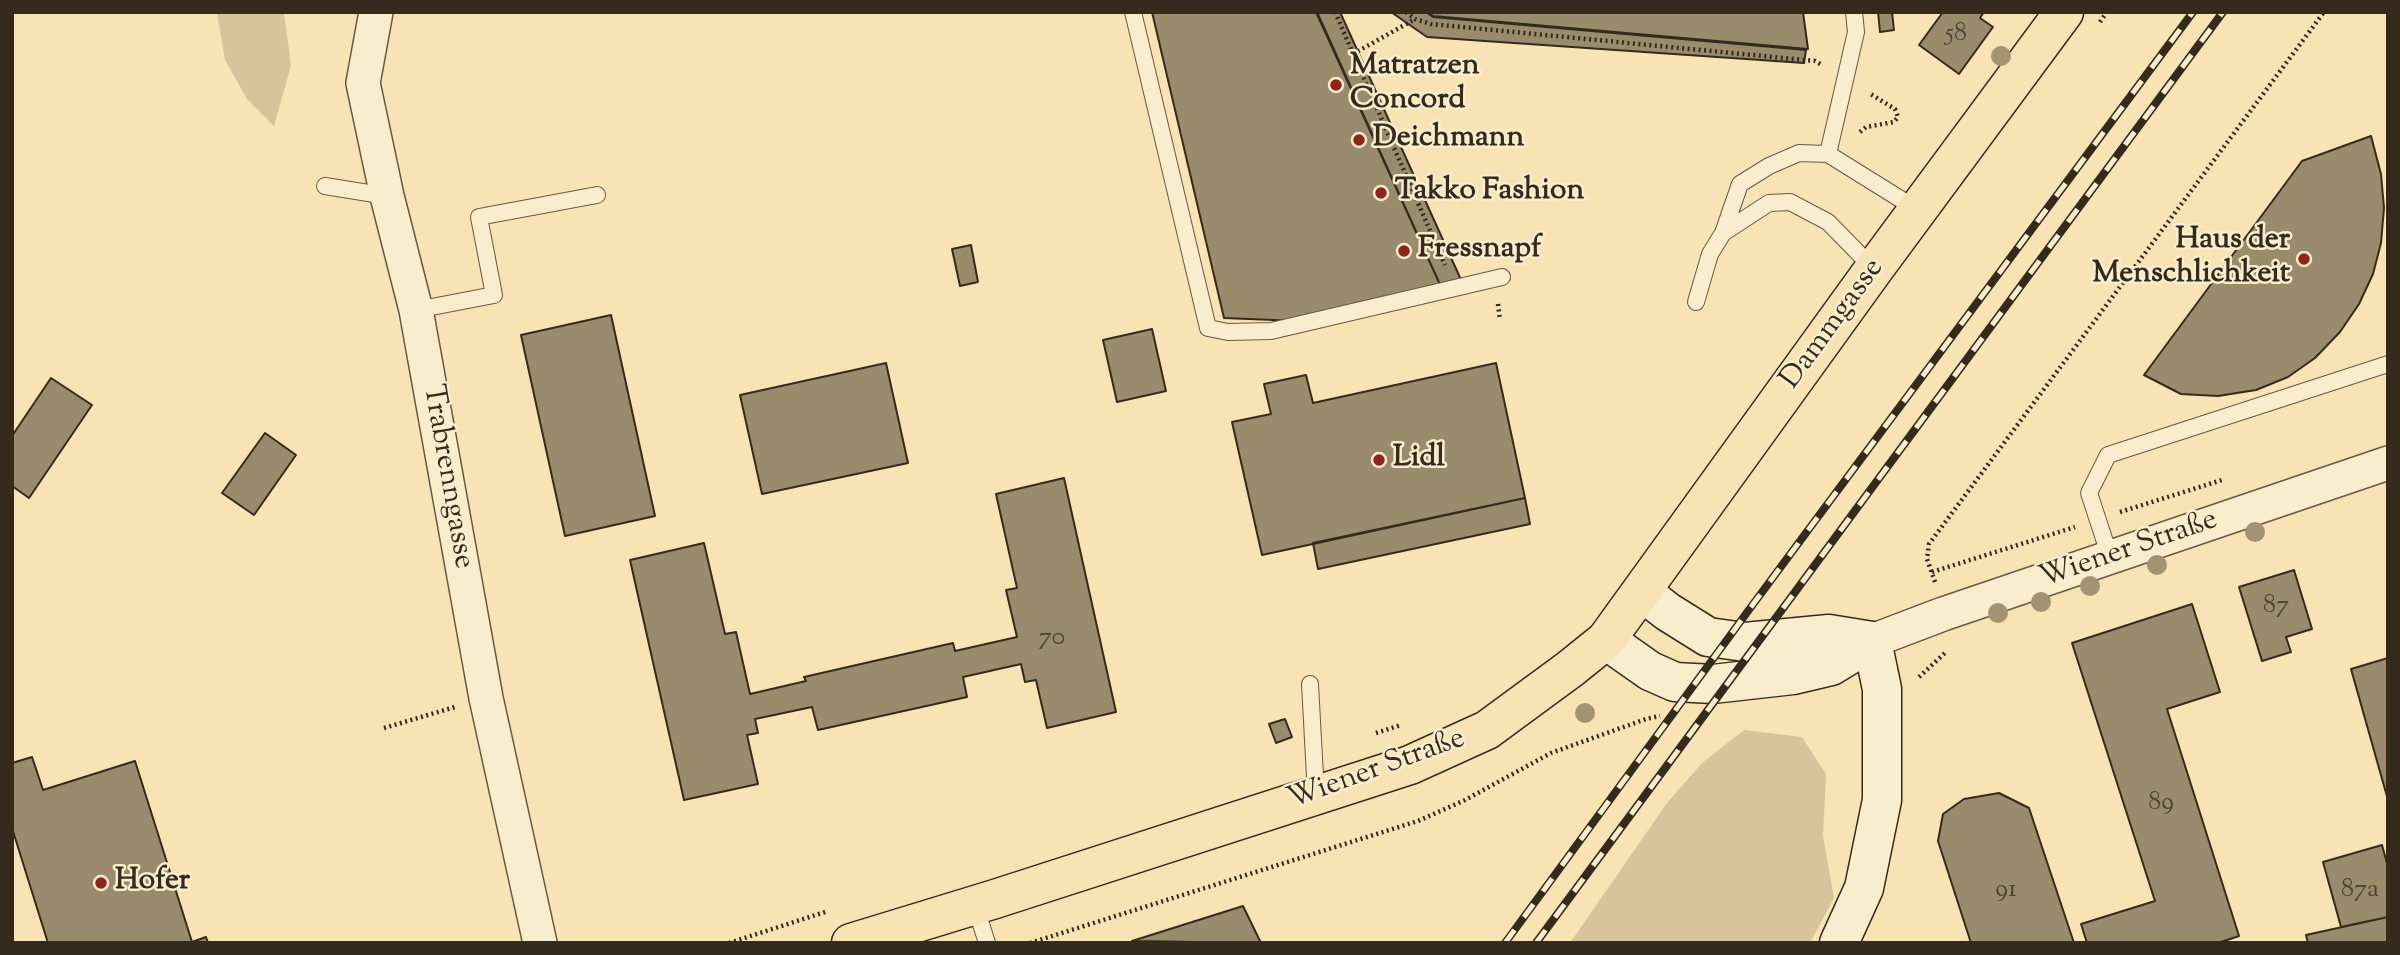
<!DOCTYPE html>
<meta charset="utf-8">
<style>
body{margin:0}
#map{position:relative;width:2400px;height:955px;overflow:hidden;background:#f8e3b4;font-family:"Sorts Mill Goudy",serif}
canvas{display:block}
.frame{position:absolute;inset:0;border:14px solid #352b1d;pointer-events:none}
</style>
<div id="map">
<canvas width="2400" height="955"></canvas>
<div class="frame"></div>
</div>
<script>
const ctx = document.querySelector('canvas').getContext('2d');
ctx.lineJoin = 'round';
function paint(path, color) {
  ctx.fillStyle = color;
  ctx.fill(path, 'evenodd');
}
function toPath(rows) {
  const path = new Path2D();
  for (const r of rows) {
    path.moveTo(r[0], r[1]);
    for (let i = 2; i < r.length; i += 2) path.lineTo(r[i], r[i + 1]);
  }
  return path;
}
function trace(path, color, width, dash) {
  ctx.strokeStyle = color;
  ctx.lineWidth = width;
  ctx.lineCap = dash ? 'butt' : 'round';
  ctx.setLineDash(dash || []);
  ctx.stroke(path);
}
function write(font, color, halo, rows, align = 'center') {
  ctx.font = font + ' "Sorts Mill Goudy",serif';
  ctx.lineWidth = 5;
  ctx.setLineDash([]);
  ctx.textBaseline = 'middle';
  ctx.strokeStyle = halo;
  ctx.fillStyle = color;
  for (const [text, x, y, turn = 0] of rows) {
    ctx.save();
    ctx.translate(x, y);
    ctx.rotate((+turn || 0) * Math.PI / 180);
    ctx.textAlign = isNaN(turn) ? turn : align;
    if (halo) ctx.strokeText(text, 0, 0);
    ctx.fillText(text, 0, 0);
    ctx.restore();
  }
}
const green = toPath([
 [217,12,284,12,291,65,274,126,247,99,225,60],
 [1744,730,1802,737,1826,774,1823,836,1834,898,1810,943,1570,943,1667,803,1702,763]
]);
const building = toPath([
 [1152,12,1316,12,1442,289,1298,321,1224,318,1152,12],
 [1317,12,1340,12,1462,282,1442,289,1317,12],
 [1391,12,1426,12,1433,17,1806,50,1804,63,1427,37,1391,12],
 [1427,12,1803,12,1808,49,1433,16,1427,12],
 [1878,12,1892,12,1894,30,1880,32,1878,12],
 [1943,12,1984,12,1980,18,1993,27,1959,74,1919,45,1943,12],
 [2371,136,2381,174,2384,208,2381,243,2373,274,2359,304,2340,332,2315,358,2288,377,2256,390,2218,396,2181,394,2144,375,2302,161,2371,136],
 [971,245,978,282,960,286,952,249,971,245],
 [611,315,655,516,565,536,521,335,611,315],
 [1152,329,1166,391,1117,402,1103,340,1152,329],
 [886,363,908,463,762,494,740,395,886,363],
 [1496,363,1525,498,1262,555,1232,422,1271,414,1264,384,1306,375,1313,403,1496,363],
 [51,378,92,405,29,498,12,486,12,436,51,378],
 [265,433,296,455,254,515,222,493,265,433],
 [1064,478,1116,712,1047,728,1036,680,1025,682,1021,664,963,677,967,697,818,730,812,707,755,719,758,733,747,735,758,784,684,800,630,560,704,543,725,634,736,632,750,694,806,681,804,677,953,643,955,651,1017,637,1006,590,1017,588,996,494,1064,478],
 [1525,498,1530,524,1318,569,1313,543,1525,498],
 [2294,570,2312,629,2286,637,2291,652,2262,661,2239,587,2294,570],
 [2192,604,2220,692,2167,709,2239,936,2218,943,2087,943,2081,924,2155,901,2072,643,2192,604],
 [2388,658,2388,800,2351,669,2388,658],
 [1285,719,1292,737,1276,743,1269,724,1285,719],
 [32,757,43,790,135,761,192,942,206,937,208,943,48,943,12,828,12,763,32,757],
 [1999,793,2029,808,2074,943,1971,943,1938,841,1943,814,1964,799,1999,793],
 [2382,845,2388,867,2388,917,2341,927,2323,862,2382,845],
 [1243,906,1261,943,1132,941,1243,906],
 [2388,917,2388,943,2308,943,2306,935,2388,917]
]);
const path = toPath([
 [1335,12,1445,265],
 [1406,12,1415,19,1431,24,1815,61,1822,65],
 [2100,22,2107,12],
 [1353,54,1415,19],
 [1860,132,1866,127,1894,122,1898,117,1895,109,1869,93],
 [1498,304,1500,320],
 [2120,512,2222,480],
 [1932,572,2075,527],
 [1935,582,1927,559,1929,544,2324,12],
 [1919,677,1946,652],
 [384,728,455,707],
 [1376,733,1401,725],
 [729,943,828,911],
 [1030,943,1418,821,1465,800,1551,753,1646,719,1660,716]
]);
const lane = toPath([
 [1133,12,1208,328,1228,332,1271,331,1502,277],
 [1828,154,1856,32,1854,12],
 [325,186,387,196],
 [1723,233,1769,203,1790,202,1828,222,1874,269],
 [1696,302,1710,254,1723,233,1740,184,1769,166,1799,153,1828,154,1918,210],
 [416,310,494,295,479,217,597,195],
 [2110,557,2089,493,2108,455,2388,364],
 [1310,684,1316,795],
 [975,905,987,943]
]);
const street = toPath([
 [376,12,363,83,387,196,416,310,486,698,540,943],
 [1872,641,1943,614,2388,463]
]);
const secondary = toPath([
 [1642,592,1668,612,1708,637,1745,642,1829,634,1872,641],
 [1606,640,1650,671,1675,682,1713,684,1793,675,1831,666,1872,641],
 [1839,943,1864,888,1882,800,1882,689,1872,641]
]);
const primary = toPath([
 [851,943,995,899,1410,765,1487,730,1570,669,1606,640,1874,269,2064,12]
]);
const rail = toPath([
 [1505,943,1751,607,2193,12],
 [1536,943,2223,12]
]);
const trees = [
 [2001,56],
 [2255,532],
 [2157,565],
 [2090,586],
 [2041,602],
 [1998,613],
 [1585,713]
];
const markers = [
 [1336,85,7,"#8f2418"],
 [1359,140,7,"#8f2418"],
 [1381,193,7,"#8f2418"],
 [1404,251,7,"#8f2418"],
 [2304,259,7,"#8f2418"],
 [1379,460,7,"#8f2418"],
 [101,883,7,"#8f2418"]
];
const numberNames = [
 ["58",1956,36],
 ["87",2276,608],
 ["70",1052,640],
 ["89",2161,805],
 ["91",2006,892],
 ["87a",2360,892]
];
const poiNames = [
 ["Matratzen",1350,68],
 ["Concord",1350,102],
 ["Deichmann",1373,140],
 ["Takko Fashion",1395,193],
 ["Haus der",2290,242,"right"],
 ["Menschlichkeit",2290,276,"right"],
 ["Fressnapf",1418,251],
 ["Lidl",1393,460],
 ["Hofer",115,883]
];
const streetNames = [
 ["Dammgasse",1834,325,-54],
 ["Trabrenngasse",446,477,80],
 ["Wiener Straße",2129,551,-19],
 ["Wiener Straße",1377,771,-20]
];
paint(green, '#d7c49a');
paint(building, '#9a8b6c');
trace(building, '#352b1d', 2);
trace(lane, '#665943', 18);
trace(street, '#665943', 36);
trace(secondary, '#352b1d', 41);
trace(primary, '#352b1d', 41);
trace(path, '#352b1d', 4.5, [2, 3.5]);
trace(lane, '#faedce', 16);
trace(street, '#faedce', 33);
trace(secondary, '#faedce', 38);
trace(primary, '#f8e3b4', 38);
trace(rail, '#352b1d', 8);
trace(rail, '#faedce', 5, [16]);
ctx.fillStyle = '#a39372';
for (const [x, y] of trees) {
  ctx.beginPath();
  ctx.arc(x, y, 10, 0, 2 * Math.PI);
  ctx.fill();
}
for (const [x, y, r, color] of markers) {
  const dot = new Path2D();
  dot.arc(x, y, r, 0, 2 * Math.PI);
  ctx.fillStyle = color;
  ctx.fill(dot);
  trace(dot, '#faedce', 2.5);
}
write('26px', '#4e4331', null, numberNames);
write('bold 30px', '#352b1d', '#faedce', poiNames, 'left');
write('30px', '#352b1d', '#faedce', streetNames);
</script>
